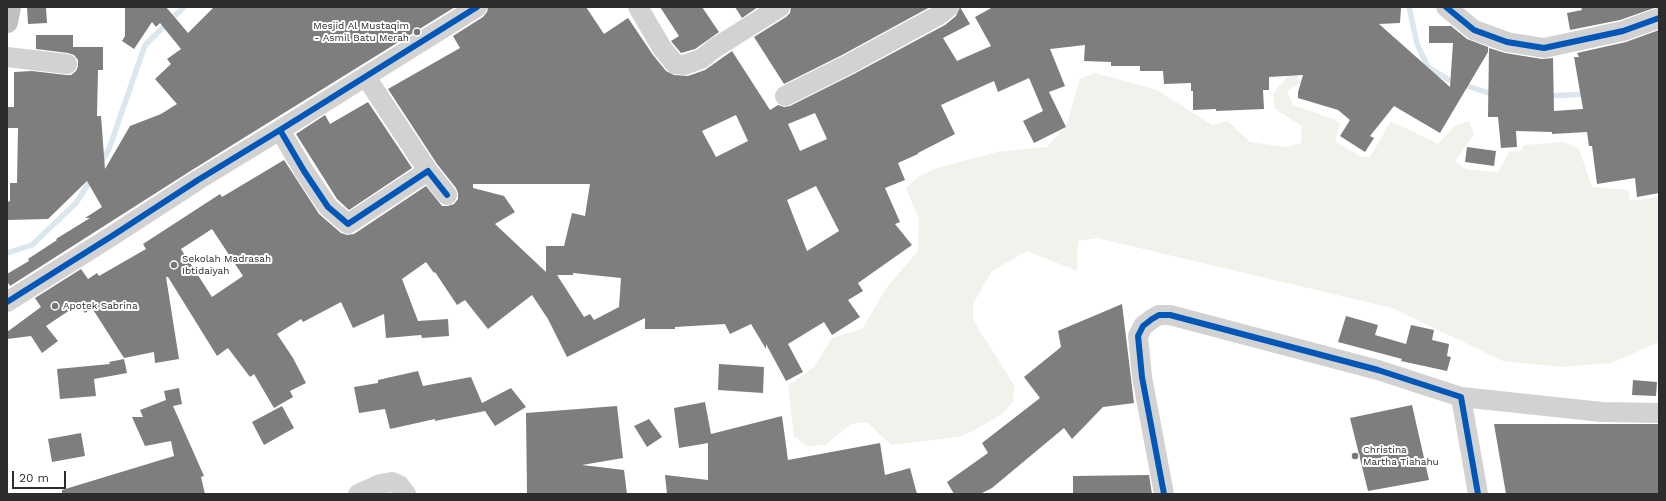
<!DOCTYPE html>
<style>
body{margin:0}
#map{position:relative;width:1666px;height:501px;overflow:hidden;background:#fff;font-family:"Work Sans",sans-serif}
canvas{display:block}
.frame{position:absolute;inset:0;border:8px solid #2d2d2d;pointer-events:none}
.scale{position:absolute;left:12px;top:471px;width:54px;height:18px;box-sizing:border-box;border:2px solid #2d2d2d;border-top:0;padding-left:5px;font-size:12px;line-height:14px;white-space:nowrap;color:#2d2d2d;-webkit-text-stroke:3px #fff;paint-order:stroke}
</style>
<div id="map">
<canvas width="1666" height="501"></canvas>
<div class="frame"></div>
<div class="scale">20 m</div>
</div>
<script>
const ctx = document.querySelector('canvas').getContext('2d');
ctx.lineJoin = 'round';
function paint(path, color) {
  ctx.fillStyle = color;
  ctx.fill(path, 'evenodd');
}
function toPath(rows) {
  const path = new Path2D();
  for (const r of rows) {
    path.moveTo(r[0], r[1]);
    for (let i = 2; i < r.length; i += 2) path.lineTo(r[i], r[i + 1]);
  }
  return path;
}
function trace(path, color, width, dash) {
  ctx.strokeStyle = color;
  ctx.lineWidth = width;
  ctx.lineCap = dash ? 'butt' : 'round';
  ctx.setLineDash(dash || []);
  ctx.stroke(path);
}
function write(font, color, halo, rows, align = 'center') {
  ctx.font = font + ' "Work Sans",sans-serif';
  ctx.lineWidth = 4;
  ctx.setLineDash([]);
  ctx.textBaseline = 'middle';
  ctx.strokeStyle = halo;
  ctx.fillStyle = color;
  for (const [text, x, y, turn = 0] of rows) {
    ctx.save();
    ctx.translate(x, y);
    ctx.rotate((+turn || 0) * Math.PI / 180);
    ctx.textAlign = isNaN(turn) ? turn : align;
    if (halo) ctx.strokeText(text, 0, 0);
    ctx.fillText(text, 0, 0);
    ctx.restore();
  }
}
const green = toPath([
 [1294,69,1301,83,1287,91,1293,105,1334,119,1340,125,1335,141,1362,157,1370,157,1391,121,1438,144,1454,126,1469,121,1474,134,1455,161,1466,169,1498,172,1510,151,1520,152,1524,145,1564,142,1579,149,1592,187,1628,190,1630,201,1659,197,1659,342,1611,363,1562,367,1503,361,1392,308,1097,238,1078,241,1077,271,1027,251,992,271,973,304,973,320,1014,385,1013,402,1002,414,973,431,958,437,891,445,867,422,851,424,825,445,808,446,794,437,788,386,814,367,832,338,862,329,887,287,918,251,919,219,906,188,918,177,934,169,997,152,1047,147,1066,127,1080,79,1095,73,1157,90,1212,125,1228,121,1250,142,1286,147,1301,143,1302,126,1275,109,1273,93]
]);
const stream = toPath([
 [1409,7,1417,44,1428,67,1449,80,1495,95],
 [1548,96,1587,94],
 [100,164,109,149,145,45,184,7],
 [7,253,32,245,76,203,92,178]
]);
const building = toPath([
 [27,7,46,7,47,23,28,24],
 [125,7,166,7,188,33,214,7,455,7,192,170,10,286,7,281,7,274,29,261,28,259,57,240,56,239,90,218,85,218,102,207,87,181,48,219,7,220,7,202,10,201,10,183,17,183,18,128,7,128,7,107,14,107,14,72,32,71,66,75,71,75,76,71,78,66,78,60,74,55,68,53,36,49,36,35,73,35,73,47,103,47,103,70,98,70,97,116,101,116,105,169,130,126,161,114,177,104,155,79,171,64,167,59,181,49,160,23,156,27,152,22,134,49,122,41,125,36],
 [488,7,586,7,604,34,628,18,653,55,666,71,674,75,688,76,705,70,732,51,770,110,778,105,784,107,790,106,852,75,945,25,956,16,960,7,970,24,943,38,957,61,991,46,975,17,993,7,1401,8,1400,23,1379,24,1450,87,1453,43,1429,43,1429,26,1451,26,1467,39,1488,47,1488,52,1440,133,1394,106,1370,136,1374,138,1365,152,1340,136,1350,120,1338,110,1298,98,1298,92,1303,75,1269,77,1269,90,1263,90,1264,109,1216,111,1216,109,1193,110,1193,91,1191,91,1191,83,1164,84,1163,71,1140,71,1140,66,1111,66,1111,62,1084,61,1085,45,1050,49,1065,86,1049,92,1066,127,1034,143,1023,121,1043,111,1029,78,998,92,994,81,941,105,955,134,918,153,918,154,898,163,905,180,885,188,900,222,895,224,912,245,858,283,863,291,848,300,860,317,832,335,824,322,788,344,803,372,786,381,766,344,766,349,751,324,730,334,725,324,675,327,675,329,645,329,645,318,567,357,548,319,532,295,488,329,465,300,457,305,435,272,434,273,426,262,402,279,418,321,448,319,449,336,422,338,421,335,386,338,384,314,353,328,341,302,303,322,301,319,277,334,293,358,306,383,290,391,293,397,274,408,254,374,250,377,228,348,217,356,168,277,166,277,179,359,155,363,154,352,124,358,92,308,85,313,79,304,46,326,58,341,42,353,31,336,7,339,7,332,41,307,35,298,81,269,88,279,97,273,99,276,146,249,143,244,220,194,222,197,284,160,319,214,341,233,347,235,354,234,426,186,442,206,448,206,454,204,458,199,458,193,456,188,437,164,388,89,460,48,453,36,483,17,487,12],
 [815,113,827,139,800,151,788,124],
 [736,115,748,141,716,157,702,131],
 [473,184,590,184,585,216,572,213,564,246,546,246,546,272,495,224,515,212,504,196,473,188],
 [816,186,839,231,807,251,787,200],
 [212,229,243,276,212,297,181,249],
 [573,273,621,278,619,307,594,320,590,314,584,317,557,275,573,275],
 [660,7,702,7,719,32,695,49,681,53,671,41,679,36],
 [735,7,758,7,742,18],
 [791,7,930,7,842,55,784,84,754,37,786,17,790,13],
 [1581,7,1657,7,1620,20,1570,30,1567,13,1582,10],
 [1659,30,1659,193,1637,197,1635,178,1597,184,1592,146,1589,146,1587,132,1552,134,1552,132,1516,131,1517,147,1501,148,1498,117,1488,117,1489,48,1505,53,1542,59,1553,58,1554,111,1583,109,1574,57,1579,57,1577,53,1626,42],
 [368,102,412,168,349,210,337,199,296,134,325,115,330,124],
 [1467,147,1496,151,1494,166,1465,162],
 [1122,304,1134,403,1103,407,1072,439,1064,428,992,488,980,494,954,494,947,482,988,453,982,443,1040,398,1024,377,1061,347,1058,331],
 [1346,316,1378,325,1375,335,1406,344,1411,325,1434,330,1432,340,1449,344,1447,356,1451,357,1447,371,1401,361,1402,359,1338,342],
 [124,359,127,373,94,379,96,396,60,399,57,369,110,364,109,362],
 [719,364,764,367,763,393,718,390],
 [418,371,423,386,471,377,482,403,511,388,526,407,495,426,485,411,435,421,435,419,390,429,385,409,359,413,354,387,378,383,378,380],
 [1633,380,1657,382,1656,396,1632,395],
 [179,388,182,404,173,406,204,476,201,477,205,494,62,494,62,490,174,456,171,441,145,446,132,417,143,417,140,410,166,400,164,391],
 [705,402,711,434,782,416,788,460,880,443,885,475,910,468,917,494,667,494,665,475,708,480,708,443,679,448,674,408],
 [1412,405,1429,480,1368,491,1350,418],
 [282,406,294,428,264,445,252,422],
 [617,406,623,458,582,465,624,470,627,494,527,494,526,413],
 [649,419,662,437,647,447,634,426],
 [1494,424,1659,424,1659,494,1506,494],
 [81,433,85,456,52,462,48,439],
 [1149,475,1152,494,1073,494,1073,476]
]);
const street = toPath([
 [638,7,662,48,675,64,684,65,701,59,715,48,780,7],
 [1446,7,1474,30,1507,42,1544,48,1623,31,1659,18],
 [7,57,67,64],
 [366,77,428,171],
 [785,96,847,65,939,15,949,7],
 [280,130,304,171,328,207,348,224,428,171,447,195],
 [7,302,112,236,198,180,280,130,477,7],
 [1461,397,1602,412,1659,413],
 [358,494,380,484,392,482,399,485,406,494],
 [1164,494,1142,377,1138,336,1143,326,1152,319,1159,315,1170,315,1378,370,1461,397,1478,494]
]);
const highway = toPath([
 [7,22,10,7]
]);
const cycleway = toPath([
 [1446,7,1474,30,1507,42,1544,48,1623,31,1659,18],
 [280,130,304,171,328,207,348,224,428,171,447,195],
 [7,302,112,236,198,180,280,130,477,7],
 [1164,494,1142,377,1138,336,1143,326,1152,319,1159,315,1170,315,1378,370,1461,397,1478,494]
]);
const markers = [
 [417,32,4,"#767676"],
 [174,265,4,"#767676"],
 [55,306,4,"#767676"],
 [1355,456,4,"#767676"]
];
const poiNames = [
 ["Mesjid Al Mustaqim",409,26,"right"],
 ["- Asmil Batu Merah",409,38,"right"],
 ["Sekolah Madrasah",182,259],
 ["Ibtidaiyah",182,271],
 ["Apotek Sabrina",63,306],
 ["Christina",1363,450],
 ["Martha Tiahahu",1363,462]
];
paint(green, '#f0f3ec');
trace(stream, '#dae7ee', 5.5);
paint(building, '#7e7e7e');
trace(street, '#d2d2d2', 20);
trace(highway, '#bfbfbf', 22);
trace(cycleway, '#0057b8', 6);
for (const [x, y, r, color] of markers) {
  const dot = new Path2D();
  dot.arc(x, y, r, 0, 2 * Math.PI);
  ctx.fillStyle = color;
  ctx.fill(dot);
  trace(dot, '#fff', 1.5);
}
write('10px', '#2d2d2d', '#fff', poiNames, 'left');
</script>
